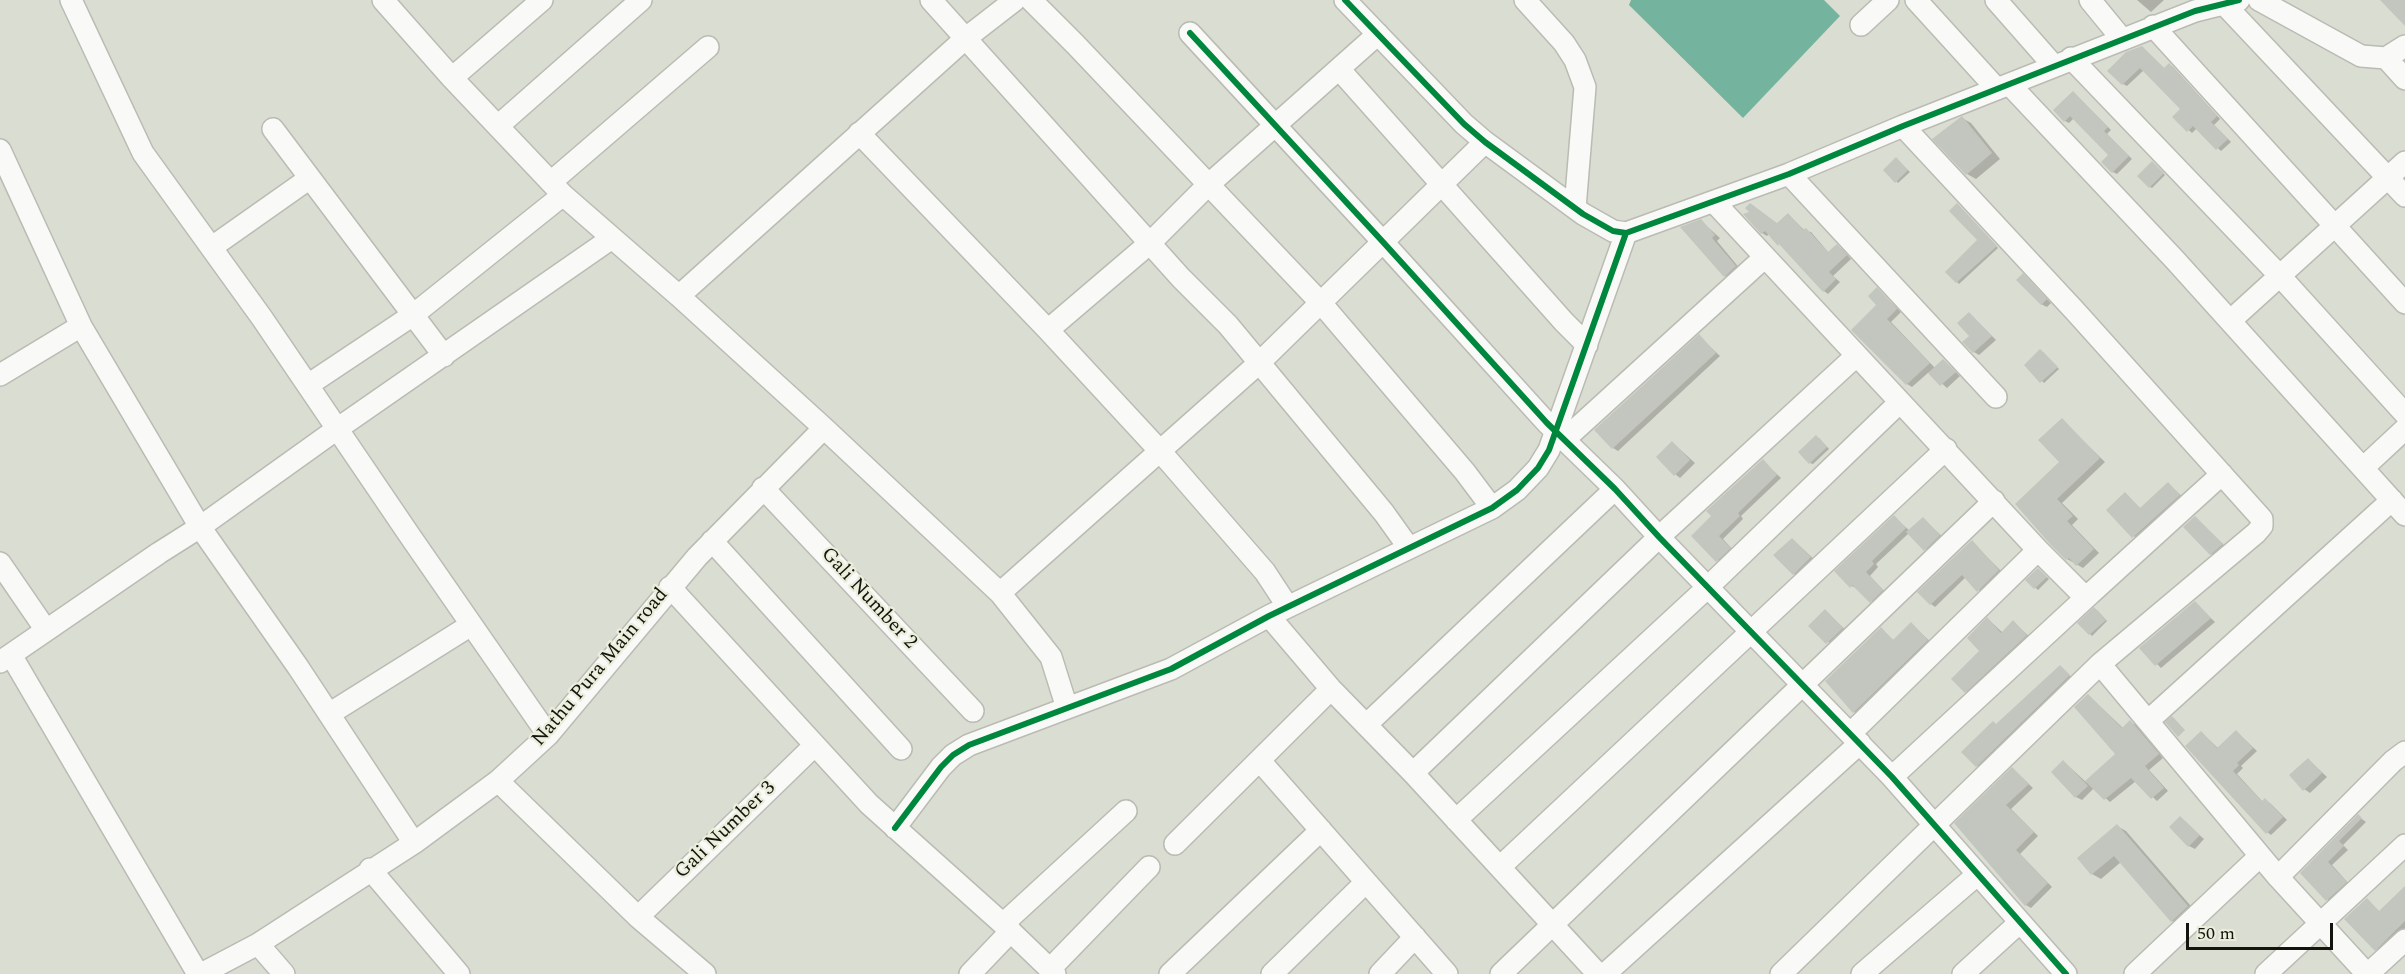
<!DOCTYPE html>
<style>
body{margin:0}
#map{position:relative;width:2405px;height:974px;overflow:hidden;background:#daddd2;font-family:Spectral,serif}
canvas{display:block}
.scale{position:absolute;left:2186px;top:923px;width:147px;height:27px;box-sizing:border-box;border:3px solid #13140e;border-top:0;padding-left:8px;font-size:18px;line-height:21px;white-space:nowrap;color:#13140e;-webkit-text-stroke:4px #eaeedb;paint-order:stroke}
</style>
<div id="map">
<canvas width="2405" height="974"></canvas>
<div class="scale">50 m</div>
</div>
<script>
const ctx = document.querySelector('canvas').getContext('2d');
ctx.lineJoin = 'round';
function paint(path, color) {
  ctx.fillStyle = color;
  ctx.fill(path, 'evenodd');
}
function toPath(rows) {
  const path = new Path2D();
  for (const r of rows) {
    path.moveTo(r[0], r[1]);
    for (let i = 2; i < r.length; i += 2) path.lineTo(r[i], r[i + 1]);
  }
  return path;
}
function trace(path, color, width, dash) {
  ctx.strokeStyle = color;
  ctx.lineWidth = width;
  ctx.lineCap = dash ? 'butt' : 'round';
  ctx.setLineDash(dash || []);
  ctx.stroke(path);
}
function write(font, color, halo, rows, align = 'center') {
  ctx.font = font + ' Spectral,serif';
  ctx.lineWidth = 4.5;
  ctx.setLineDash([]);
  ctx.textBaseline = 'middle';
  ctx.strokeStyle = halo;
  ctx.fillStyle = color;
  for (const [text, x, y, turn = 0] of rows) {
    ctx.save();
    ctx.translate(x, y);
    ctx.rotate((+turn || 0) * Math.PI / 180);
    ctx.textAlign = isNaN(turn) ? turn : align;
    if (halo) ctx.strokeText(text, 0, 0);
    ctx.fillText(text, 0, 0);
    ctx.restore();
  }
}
const water = toPath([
 [1631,0,1824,0,1840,16,1743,118,1629,5]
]);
const shadow = toPath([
 [2137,0,2164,0,2151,12],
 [2142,47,2165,69,2170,65,2173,67,2220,119,2214,125,2231,142,2221,151,2197,128,2192,133,2174,117,2182,109,2144,70,2127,86,2123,84],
 [2074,93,2111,130,2107,134,2132,159,2117,174,2113,172,2110,155,2074,118,2069,123,2065,121],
 [1962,118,1971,123,2000,159,1976,179,1967,174],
 [1898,161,1910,172,1898,183,1885,170],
 [2155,165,2165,175,2152,188,2150,187],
 [1959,206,1998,248,1959,284,1957,282,1979,240],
 [1745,215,1777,225,1789,215,1805,231,1811,232,1829,253,1837,246,1842,249,1851,259,1833,276,1840,282,1828,294,1824,291,1783,247,1769,234,1767,236,1762,233],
 [1701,221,1720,238,1717,241,1741,270,1731,279,1725,276],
 [2023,275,2051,303,2047,307,2041,304],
 [1877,289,1901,312,1891,322,1935,368,1944,361,1960,376,1947,388,1929,372,1912,387,1907,384,1878,305],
 [1970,314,1996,340,1979,355,1974,352],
 [1699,336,1720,356,1618,451,1613,448],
 [2043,352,2059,369,2044,383,2026,365],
 [2062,420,2105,462,2062,503,2078,519,2072,525,2099,553,2083,568,2067,559,2051,543,2062,462],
 [1819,438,1829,449,1813,464,1810,463],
 [1673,443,1695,463,1680,478,1675,474],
 [1763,461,1781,478,1741,516,1743,519,1723,539,1734,551,1721,563,1693,536],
 [2168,484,2184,498,2138,540,2108,510,2125,494,2141,509],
 [1894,517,1910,531,1923,519,1945,539,1930,553,1909,533,1876,564,1878,567,1870,576,1887,594,1876,604,1857,588,1851,586],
 [2199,521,2226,547,2215,556,2211,554],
 [1792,539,1816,561,1799,577,1794,574],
 [1972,542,2003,573,1982,593,1966,577,1935,607,1931,604,1919,592],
 [2040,571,2049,579,2038,590,2027,580],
 [2195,603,2215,622,2161,668,2141,648],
 [2097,610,2107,621,2092,636,2090,634],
 [1825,611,1848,632,1833,646,1810,626],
 [1988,619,2003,633,2013,622,2031,638,1971,694,1966,691,1981,652],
 [1911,624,1932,643,1858,715,1854,712,1881,629,1894,641],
 [2063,669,2072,678,1980,767,1977,766,1997,725],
 [2088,695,2123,728,2130,722,2136,725,2163,758,2149,770,2168,791,2157,801,2136,781,2110,802,2094,788,2082,800,2076,797,2063,761,2086,782,2117,754],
 [2237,732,2257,751,2241,766,2243,768,2237,774,2263,802,2270,803,2287,820,2271,835,2267,832,2202,733,2219,749],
 [2308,759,2327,777,2310,793,2304,789],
 [2013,769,2033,788,2011,809,2038,836,2020,854,2052,887,2031,908,2026,905,1956,824],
 [2358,816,2366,822,2343,845,2348,850,2332,865,2350,885,2331,903,2302,873],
 [2180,818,2204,839,2195,849,2189,846],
 [2117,826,2126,831,2196,912,2181,926,2172,921,2121,862,2101,879,2092,874],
 [2405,898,2405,929,2381,952,2376,949,2367,900,2380,912]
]);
const building = toPath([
 [2380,0,2405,0,2405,26],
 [2142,46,2164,68,2169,63,2217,116,2211,122,2228,139,2216,150,2193,126,2187,132,2172,117,2180,109,2140,68,2122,85,2107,71,2126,52],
 [2073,91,2108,127,2104,131,2129,156,2112,173,2101,162,2108,155,2070,116,2064,122,2053,110],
 [1962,116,1992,153,1966,175,1932,139],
 [1896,157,1908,170,1895,183,1883,170],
 [2152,161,2164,173,2149,188,2137,176],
 [1750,203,1777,223,1788,213,1803,230,1806,228,1828,252,1837,244,1847,255,1829,272,1836,279,1823,292,1779,244,1778,246,1765,231,1761,234,1743,214,1749,212,1745,208],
 [1957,203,1997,246,1956,283,1945,272,1977,240,1949,211],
 [1701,219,1715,235,1712,238,1736,266,1724,277,1680,227],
 [2023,273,2047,299,2041,305,2016,280],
 [1877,287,1897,309,1887,319,1930,363,1906,385,1851,330,1876,305,1868,296],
 [1969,312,1992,336,1973,353,1962,342,1969,336,1957,323],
 [1699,334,1716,353,1612,449,1594,430],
 [2040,349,2058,367,2040,383,2024,365],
 [1943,359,1956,372,1940,386,1928,373],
 [2062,418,2100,458,2057,499,2073,516,2067,521,2094,549,2076,566,2069,558,2066,560,2050,544,2015,504,2059,462,2038,440],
 [1816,435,1827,447,1809,464,1798,452],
 [1672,441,1690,460,1674,476,1656,457],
 [1763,459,1777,475,1738,513,1740,516,1719,536,1731,548,1716,562,1691,536,1711,516,1706,511],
 [2168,482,2180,495,2132,538,2106,510,2125,492,2140,508],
 [1894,515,1906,528,1872,561,1874,564,1866,572,1883,590,1870,603,1852,585,1850,588,1834,571],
 [2195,516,2223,544,2210,555,2183,527],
 [1923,517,1940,535,1924,551,1906,532],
 [1792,538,1811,557,1793,575,1773,555],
 [1972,540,1999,570,1977,592,1962,575,1930,605,1917,592],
 [2038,568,2047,577,2034,589,2025,580],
 [2195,601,2211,618,2155,666,2139,648],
 [2094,607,2106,620,2089,635,2077,623],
 [1825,609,1843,628,1826,644,1808,626],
 [1987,617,2001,633,2013,620,2027,635,1965,693,1951,679,1979,651,1967,638],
 [1911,622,1928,640,1853,713,1825,681,1881,627,1893,640],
 [2060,665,2070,675,1976,767,1961,752,1993,721,1996,724],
 [2088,694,2122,728,2130,720,2159,754,2145,766,2164,788,2151,799,2131,778,2104,800,2085,781,2115,754,2074,707],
 [2172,716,2185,730,2178,737,2165,722],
 [2236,730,2253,748,2237,763,2239,765,2233,771,2262,801,2265,798,2283,817,2266,834,2185,746,2201,731,2217,748],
 [2308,758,2322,773,2303,791,2289,775],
 [2063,760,2088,786,2075,798,2051,772],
 [2012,767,2029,784,2006,805,2034,832,2016,850,2048,883,2025,906,1954,823],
 [2358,814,2362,818,2339,841,2344,846,2328,862,2347,882,2326,901,2300,873],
 [2180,816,2200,835,2188,847,2169,827],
 [2117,824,2188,906,2171,922,2114,856,2091,875,2077,858],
 [2405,886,2405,921,2375,951,2344,919,2367,898,2379,911]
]);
const minor = toPath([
 [71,0,143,153,262,318,410,536,548,735],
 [383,0,452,78,563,195,679,296,824,428,1000,593,1051,657,1067,708],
 [931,0,1181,278,1228,325,1384,513,1409,548],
 [1031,0,1075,44,1321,303,1465,472,1492,508],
 [1345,0,1464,124,1485,142,1583,214,1613,231,1626,233,1789,174,1903,126,2195,11,2239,0],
 [1525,0,1564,43,1575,60,1585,87,1575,208],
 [1916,0,1997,89],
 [1996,0,2054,66],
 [2090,0,2122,39],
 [2259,0,2361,56,2386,58,2405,46],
 [2225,5,2405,196],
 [1861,25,1888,0],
 [2153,26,2405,303],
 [1190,33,1383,242,1547,423,1615,489,1659,537,1892,777,2066,974],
 [2071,58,2280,276,2405,414],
 [2386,58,2405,79],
 [1339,69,1564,322,1587,345],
 [452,78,542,0],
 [2010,85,2175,260,2405,515],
 [498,126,641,0],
 [1903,126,2075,311,2262,519,2262,526,2256,533,2100,664],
 [273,129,444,356],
 [859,133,1048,330,1160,451,1265,572,1288,607],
 [0,150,81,326,200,527,298,667,414,843],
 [1789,174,1996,397],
 [551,182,708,47],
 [1714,202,2038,550,1851,733],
 [212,247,310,178],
 [679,296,966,38,1015,0],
 [2230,321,2405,162],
 [1048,330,1150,243,1207,186,1378,34],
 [0,375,81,326],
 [308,385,413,315,563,195],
 [1565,439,1765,257],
 [2363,468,2405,429],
 [763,488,973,711],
 [712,541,901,749],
 [2038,550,2082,594,2090,594,2222,474],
 [0,563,46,630],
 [670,587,869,804,1003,924,1055,974],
 [1000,593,1259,363,1485,142],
 [1269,616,1331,689,1413,773,1598,974],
 [11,655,198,974],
 [0,662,159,553,200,527,337,429,612,238],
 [329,714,471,625],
 [2148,721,2392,500],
 [1366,725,1615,489],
 [1260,761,1447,974],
 [1413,773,1659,537,1856,356],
 [1892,777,2090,594],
 [498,781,638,917,705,974],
 [1456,820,1708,587,1900,402],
 [895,828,941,767,953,755,969,745,1171,669,1269,616,1492,508,1517,490,1538,468,1549,450,1626,233],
 [1175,844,1331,689],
 [1500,867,1946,449],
 [370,869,459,974],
 [2278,877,2393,761,2405,752],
 [638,917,814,746],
 [1003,924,1126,811],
 [258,944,284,974],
 [1050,969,1149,867],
 [201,974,258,944,414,843,498,781,548,735,697,557,824,428],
 [970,974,1011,931],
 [1170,974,1321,830],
 [1272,974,1366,882],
 [1380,974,1415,937],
 [1501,974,1994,501],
 [1605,974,1860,743],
 [1781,974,2100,664,2278,877,2367,974],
 [1862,974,1978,874],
 [1963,974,2019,923],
 [2135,974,2260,856],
 [2266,974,2405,845],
 [2368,974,2405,940]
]);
const cycleway = toPath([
 [1345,0,1464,124,1485,142,1583,214,1613,231,1626,233,1789,174,1903,126,2195,11,2239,0],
 [1190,33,1383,242,1547,423,1615,489,1659,537,1892,777,2066,974],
 [895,828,941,767,953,755,969,745,1171,669,1269,616,1492,508,1517,490,1538,468,1549,450,1626,233]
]);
const streetNames = [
 ["Gali Number 2",868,599,47],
 ["Nathu Pura Main road",601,668,-50],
 ["Gali Number 3",726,831,-44]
];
paint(water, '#74b49f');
paint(shadow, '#0003');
paint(building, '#c2c6be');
trace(minor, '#babbb3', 24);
trace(minor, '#f9faf8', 21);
trace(cycleway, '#00873e', 6);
write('20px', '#13140e', '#eaeedb', streetNames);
</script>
